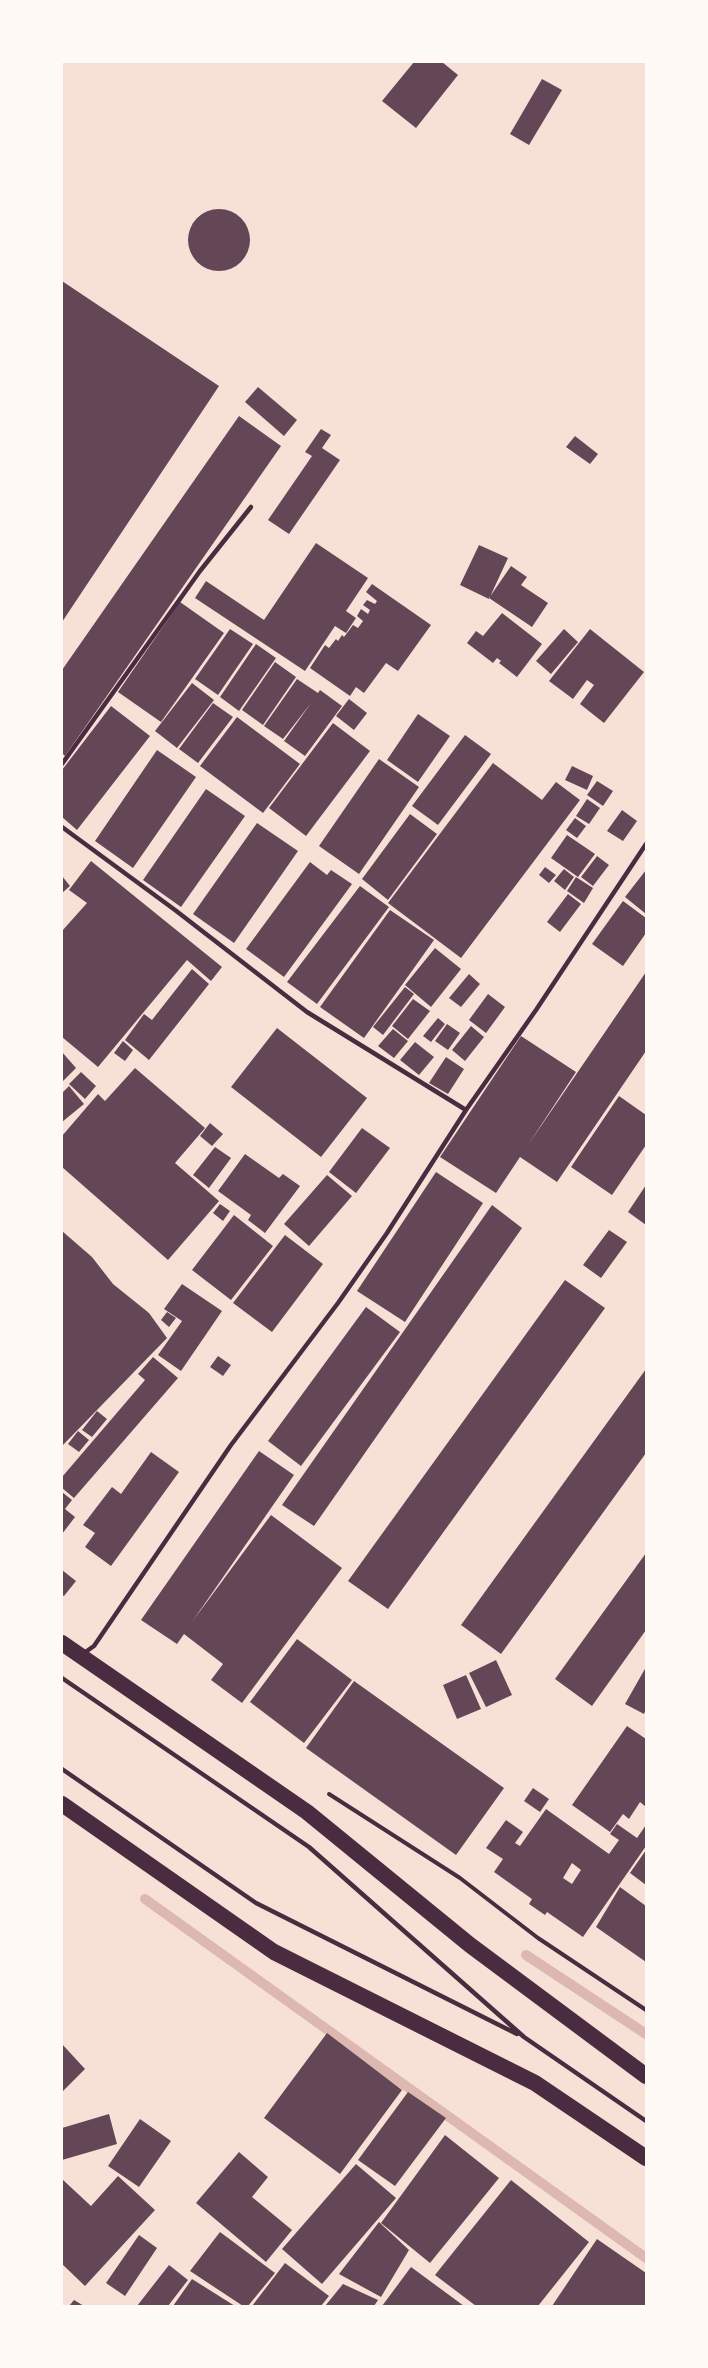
<!DOCTYPE html>
<style>
body{margin:0}
#map{position:relative;width:708px;height:2368px;overflow:hidden;background:#f7e1d7;font-family:"Exo 2",sans-serif}
canvas{display:block}
.frame{position:absolute;inset:0;border:63px solid #fffaf5;pointer-events:none}
</style>
<div id="map">
<canvas width="708" height="2368"></canvas>
<div class="frame"></div>
</div>
<script>
const ctx = document.querySelector('canvas').getContext('2d');
ctx.lineJoin = 'round';
function toPath(rows) {
  const path = new Path2D();
  for (const r of rows) {
    if (r.length === 3) {
      path.moveTo(r[0] + r[2], r[1]);
      path.arc(r[0], r[1], r[2], 0, 2 * Math.PI);
      continue;
    }
    path.moveTo(r[0], r[1]);
    for (let i = 2; i < r.length; i += 2) path.lineTo(r[i], r[i + 1]);
  }
  return path;
}
function trace(path, color, width, dash) {
  ctx.strokeStyle = color;
  ctx.lineWidth = width;
  ctx.lineCap = dash ? 'butt' : 'round';
  ctx.setLineDash(dash || []);
  ctx.stroke(path);
}
function paint(path, color) {
  ctx.fillStyle = color;
  ctx.fill(path, 'evenodd');
}
const stream = toPath([
 [145,1899,646,2258],
 [526,1955,646,2034]
]);
const building = toPath([
 [414,62,442,62,458,75,416,128,382,101],
 [542,79,562,90,529,145,510,134],
 [219,240,31],
 [62,281,219,386,62,622],
 [258,387,297,420,284,436,245,402],
 [239,416,281,446,65,756,62,753,62,670],
 [321,429,331,435,322,448,340,460,289,534,268,520,312,456,305,452],
 [575,436,598,454,590,464,566,447],
 [316,543,368,578,346,611,356,618,346,633,335,626,305,671,195,598,206,581,264,620],
 [479,545,508,558,489,599,460,585],
 [511,566,527,577,521,585,548,603,532,627,489,598],
 [372,584,431,625,398,671,386,663,364,693,356,687,350,696,310,668,325,645,329,648,336,639,338,641,342,635,344,637,353,625,358,628,363,621,357,616,361,609,368,614,370,610,363,605,367,600,375,604,377,601,366,592],
 [180,602,224,633,161,722,118,692],
 [502,613,542,644,517,677,499,663,501,661,497,658,493,663,467,643,476,631,483,636],
 [230,629,253,644,218,695,195,679],
 [564,629,578,642,551,674,536,661],
 [590,629,644,672,604,723,580,704,594,685,587,680,573,699,549,681],
 [256,644,276,658,239,711,220,697],
 [275,662,296,677,263,725,242,710],
 [297,679,318,693,320,690,342,706,305,756,284,741,311,703,283,739,264,726],
 [192,683,214,700,177,748,155,731],
 [349,699,367,713,354,730,336,716],
 [213,703,233,717,198,763,179,749],
 [111,706,150,736,77,830,62,817,62,770],
 [418,714,450,736,418,782,387,760],
 [237,717,300,764,263,813,200,766],
 [333,723,370,751,306,836,269,808],
 [465,735,491,754,438,825,412,806],
 [157,750,196,777,133,868,95,841],
 [379,759,419,787,359,874,319,846],
 [493,763,542,800,556,782,580,800,461,958,388,903],
 [572,766,593,776,587,790,565,780],
 [597,781,613,791,603,806,587,795],
 [206,789,245,816,181,907,143,880],
 [587,799,600,808,589,824,576,816],
 [622,810,637,821,623,841,607,831],
 [410,814,437,834,388,900,362,879],
 [575,818,586,826,577,838,566,830],
 [257,823,298,851,234,943,193,914],
 [567,835,595,854,578,877,551,858],
 [597,856,609,865,593,886,581,877],
 [91,861,222,967,211,981,187,960,98,1067,62,1037,62,931,87,903,69,890],
 [310,862,327,875,331,870,352,884,284,977,246,949],
 [545,867,556,875,549,883,539,875],
 [564,869,574,877,565,890,554,881],
 [646,870,646,914,625,897],
 [62,876,70,886,62,893],
 [576,877,593,888,584,903,567,891],
 [360,886,389,907,317,1004,287,982],
 [568,894,581,904,560,932,547,922],
 [623,901,646,918,646,933,623,966,592,944],
 [390,910,434,940,364,1038,320,1007],
 [435,948,461,969,431,1007,405,985],
 [192,969,209,984,149,1060,125,1040,144,1014,152,1020],
 [646,972,646,1051,557,1182,520,1157,496,1193,440,1157,521,1036,576,1072,528,1145],
 [469,974,480,984,461,1007,449,998],
 [405,987,414,994,383,1035,373,1027],
 [488,994,505,1007,486,1033,469,1020],
 [413,999,430,1011,408,1039,392,1026],
 [438,1018,445,1024,431,1042,423,1036],
 [447,1024,460,1033,448,1050,435,1041],
 [471,1026,484,1037,465,1061,452,1050],
 [277,1028,367,1098,321,1157,231,1087],
 [393,1029,408,1041,394,1058,378,1046],
 [123,1041,133,1050,125,1061,114,1053],
 [415,1042,434,1057,419,1075,400,1060],
 [62,1052,76,1068,62,1082],
 [446,1057,464,1069,448,1094,429,1083],
 [135,1068,205,1128,175,1163,219,1201,168,1260,62,1167,62,1136,98,1094,105,1101],
 [81,1072,96,1086,85,1099,69,1084],
 [69,1086,84,1104,62,1122,62,1093],
 [619,1096,646,1115,646,1145,612,1195,571,1167],
 [210,1123,223,1134,212,1146,200,1136],
 [362,1128,390,1148,356,1193,329,1172],
 [215,1147,231,1158,209,1188,193,1175],
 [245,1154,279,1178,283,1174,300,1186,265,1233,248,1220,251,1215,218,1191],
 [436,1172,483,1203,405,1322,357,1291],
 [327,1175,352,1196,309,1246,284,1224],
 [646,1185,646,1225,628,1212],
 [220,1204,230,1211,223,1221,213,1213],
 [492,1205,522,1228,314,1526,282,1505],
 [234,1215,273,1246,231,1300,192,1270],
 [609,1230,627,1242,601,1278,583,1265],
 [62,1231,92,1257,113,1284,149,1313,167,1338,62,1446],
 [285,1235,323,1264,272,1332,233,1303],
 [565,1280,605,1308,388,1609,348,1581],
 [182,1284,222,1311,181,1371,158,1355,182,1321,164,1309],
 [366,1307,400,1332,301,1466,268,1441],
 [167,1312,176,1318,169,1327,161,1320],
 [218,1356,231,1365,223,1376,210,1367],
 [153,1357,178,1378,74,1498,62,1488,62,1477,145,1380,138,1374],
 [646,1369,646,1453,501,1654,461,1625],
 [97,1411,107,1419,92,1437,82,1430],
 [78,1431,89,1440,79,1452,68,1444],
 [259,1451,294,1475,192,1622,271,1515,342,1568,242,1703,211,1680,223,1664,184,1634,177,1644,141,1620],
 [151,1452,179,1472,111,1566,85,1547,95,1533,83,1525,112,1487,121,1494],
 [62,1492,72,1500,65,1509,75,1517,62,1534],
 [646,1553,646,1630,592,1706,555,1679],
 [62,1570,76,1581,64,1596,62,1595],
 [297,1639,352,1680,304,1743,250,1702],
 [496,1660,512,1695,486,1707,469,1673],
 [646,1667,646,1709,644,1714,625,1704],
 [466,1675,481,1709,457,1719,443,1685],
 [354,1681,504,1788,456,1855,306,1748],
 [627,1726,646,1739,646,1807,640,1802,629,1819,623,1814,610,1832,572,1805],
 [533,1788,549,1799,540,1812,524,1801],
 [546,1809,609,1854,619,1840,610,1834,617,1824,637,1838,646,1825,646,1846,583,1937,547,1912,545,1915,529,1904,532,1899,494,1872,503,1859,486,1848,506,1820,523,1832,515,1843,520,1846],
 [572,1863,581,1870,572,1884,563,1878],
 [646,1850,646,1885,630,1873],
 [620,1887,646,1906,646,1962,596,1927],
 [327,2033,402,2090,340,2174,264,2118],
 [62,2044,85,2069,62,2092],
 [408,2092,446,2118,395,2186,358,2160],
 [109,2114,117,2144,62,2160,62,2128],
 [140,2119,171,2141,139,2187,108,2166],
 [445,2135,499,2178,430,2263,381,2223],
 [239,2152,268,2177,252,2197,292,2230,266,2262,196,2203],
 [356,2164,396,2198,322,2284,282,2249],
 [118,2176,155,2210,85,2286,62,2264,62,2179,91,2206],
 [511,2180,589,2242,538,2306,476,2306,435,2275],
 [379,2222,409,2250,381,2297,339,2274],
 [220,2232,275,2273,248,2306,243,2306,190,2271],
 [139,2235,157,2248,125,2296,106,2283],
 [597,2239,646,2273,646,2306,552,2306],
 [285,2263,329,2296,321,2306,252,2306],
 [169,2265,188,2280,168,2306,137,2306],
 [411,2267,464,2306,382,2306],
 [192,2279,235,2306,173,2306],
 [343,2284,378,2300,374,2306,325,2306],
 [74,2300,84,2306,69,2306]
]);
const path = toPath([
 [329,1794,460,1878,538,1938,646,2010]
]);
const service = toPath([
 [62,764,200,571,251,507],
 [62,827,175,910,307,1012,466,1110],
 [84,1653,94,1646,231,1445,338,1303,387,1233,466,1110,536,1010,646,844],
 [62,1678,309,1847,524,2037,646,2121],
 [62,1769,256,1903,517,2034]
]);
const trunk = toPath([
 [62,1643,307,1812,470,1945,646,2076],
 [62,1804,274,1952,535,2083,646,2158]
]);
trace(stream, '#dcb8b0', 10);
paint(building, '#644757');
trace(path, '#4a2c40', 4);
trace(service, '#4a2c40', 4.5);
trace(trunk, '#4a2c40', 16);
</script>
